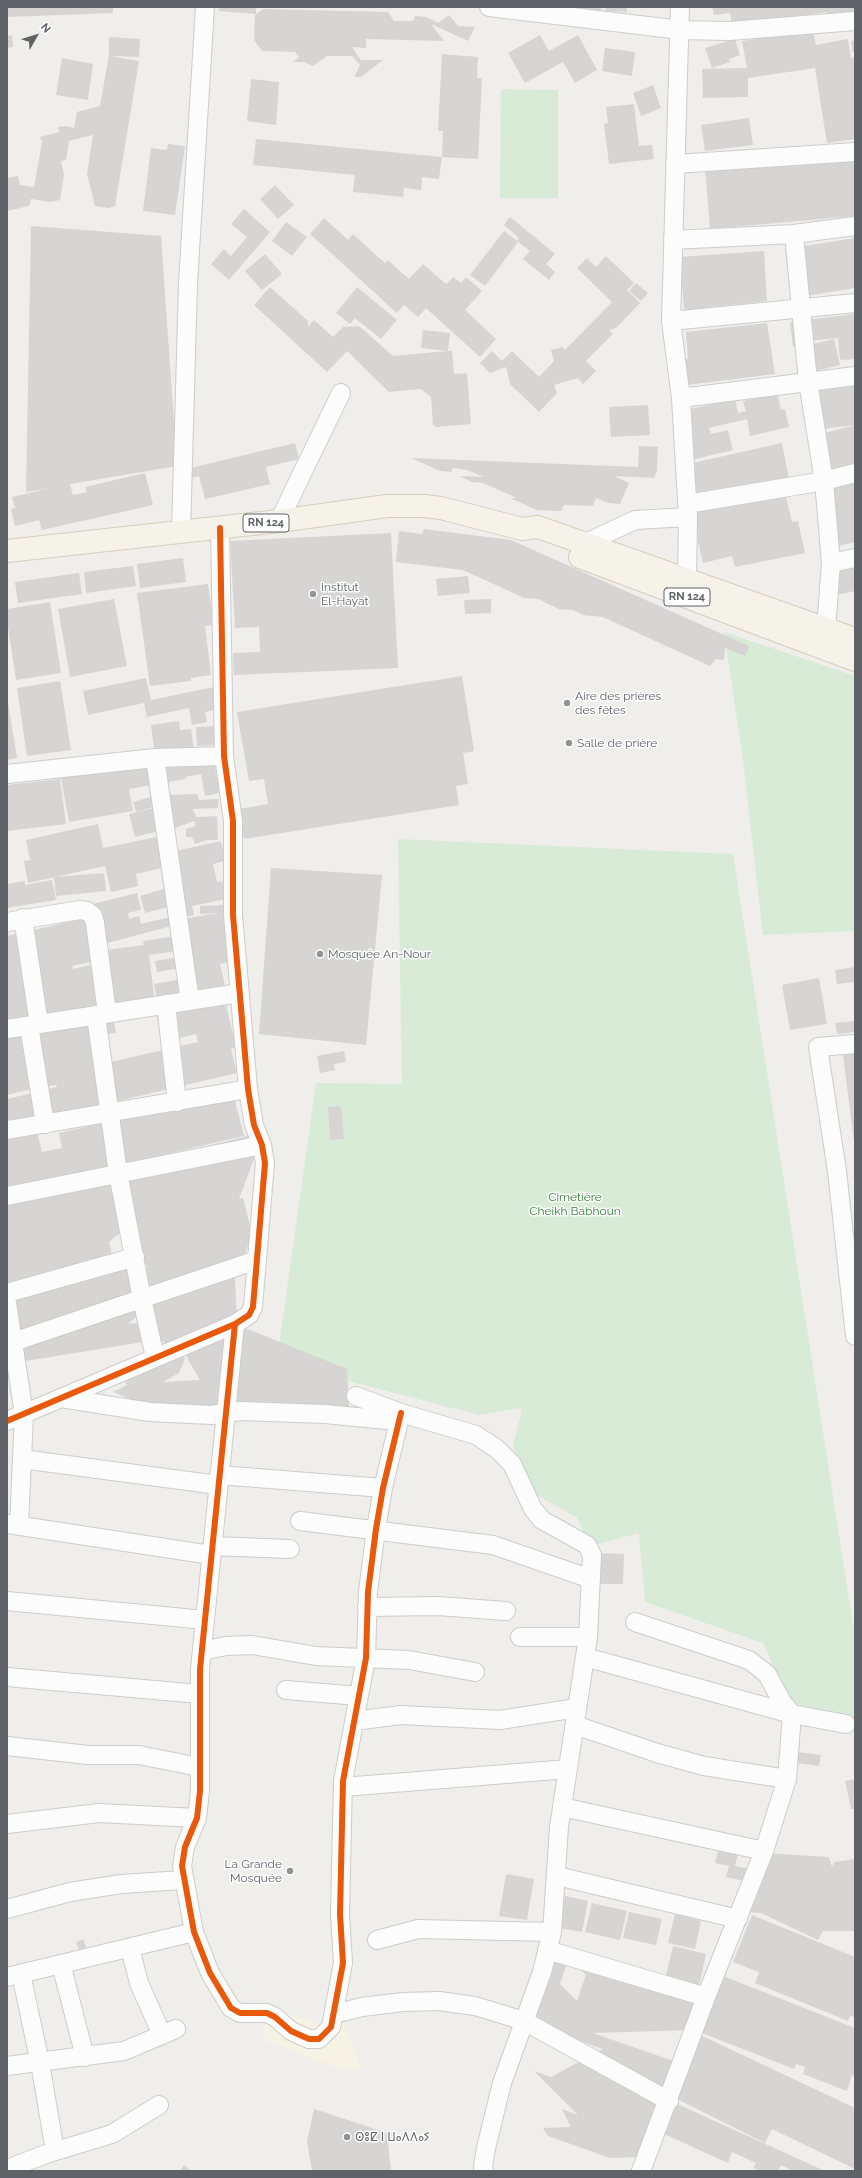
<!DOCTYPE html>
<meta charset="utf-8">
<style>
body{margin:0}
#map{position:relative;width:862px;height:2178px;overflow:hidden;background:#efeeea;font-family:Raleway,sans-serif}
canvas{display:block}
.frame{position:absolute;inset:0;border:8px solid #5f6368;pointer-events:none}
.north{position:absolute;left:16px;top:16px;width:40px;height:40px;-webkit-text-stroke:3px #fff;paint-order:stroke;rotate:51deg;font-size:11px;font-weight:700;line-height:16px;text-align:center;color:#5f6368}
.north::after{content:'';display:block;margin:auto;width:14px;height:18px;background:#5f6368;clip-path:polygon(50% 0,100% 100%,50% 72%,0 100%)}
</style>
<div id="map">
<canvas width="862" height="2178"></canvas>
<div class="frame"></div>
<div class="north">N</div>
</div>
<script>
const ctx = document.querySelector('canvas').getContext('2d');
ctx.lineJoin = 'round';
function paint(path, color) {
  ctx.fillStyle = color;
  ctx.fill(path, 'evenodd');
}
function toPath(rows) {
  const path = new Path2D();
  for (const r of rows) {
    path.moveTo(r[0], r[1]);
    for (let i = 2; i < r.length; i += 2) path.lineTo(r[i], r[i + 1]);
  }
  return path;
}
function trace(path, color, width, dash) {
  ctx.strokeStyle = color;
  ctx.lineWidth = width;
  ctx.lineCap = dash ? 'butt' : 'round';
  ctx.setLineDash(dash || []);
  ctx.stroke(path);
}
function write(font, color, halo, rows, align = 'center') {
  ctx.font = font + ' Raleway,"Noto Sans Tifinagh",sans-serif';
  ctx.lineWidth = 3;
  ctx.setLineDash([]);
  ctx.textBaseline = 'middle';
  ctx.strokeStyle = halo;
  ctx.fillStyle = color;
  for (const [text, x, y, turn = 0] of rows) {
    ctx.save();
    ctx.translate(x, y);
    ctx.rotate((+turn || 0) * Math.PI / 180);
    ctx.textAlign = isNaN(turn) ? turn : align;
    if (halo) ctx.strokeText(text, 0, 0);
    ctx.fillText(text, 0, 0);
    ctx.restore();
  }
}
const commercial = toPath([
 [258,2001,324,2027,340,2016,362,2069,335,2067,264,2040,265,2016]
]);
const green = toPath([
 [501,89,558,90,558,198,500,198],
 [724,632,855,676,855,931,763,935,743,760],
 [398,839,733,854,855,1638,855,1718,788,1702,763,1643,645,1602,639,1533,591,1546,577,1518,528,1490,513,1446,522,1410,520,1408,479,1415,352,1382,279,1346,316,1083,402,1084]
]);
const building = toPath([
 [7,7,113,7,113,13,7,17],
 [219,7,256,7,256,14,219,11],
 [579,7,601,7,601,13,568,12],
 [605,7,627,7,627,12,606,11],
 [712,7,855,7,855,11,827,14,827,12,732,24,730,13,714,15],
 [263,9,388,12,394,21,413,21,415,16,426,17,438,23,449,15,458,26,475,27,468,41,431,24,444,41,366,39,366,48,352,47,361,60,383,60,361,77,354,77,360,65,352,56,327,56,313,66,304,62,293,62,299,57,295,52,262,51,254,40,255,15],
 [813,30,816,45,848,39,851,58,855,57,855,139,827,143,815,68,748,78,748,97,703,98,702,69,747,68,742,41],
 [12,35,13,47,7,48,7,36],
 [540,35,549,51,578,35,597,70,575,83,563,62,525,83,508,53],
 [109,37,140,39,139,57,110,56,139,61,115,206,108,208,95,206,87,174,93,135,69,141,66,160,61,161,64,175,60,200,50,202,31,199,29,206,7,211,7,178,18,176,20,185,34,187,42,142,40,137,59,132,58,127,65,126,74,128,77,112,100,106,109,55],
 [735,39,740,55,729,59,730,62,712,68,705,48],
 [855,40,855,51,852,52,851,41],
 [605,48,635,52,632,76,602,71],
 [442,54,478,57,477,78,482,78,478,159,442,157,443,131,438,131],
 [62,58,93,64,88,100,56,95],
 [251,79,279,82,276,125,247,121],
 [653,85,661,108,641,116,633,93],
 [634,104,639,146,652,145,654,159,609,164,604,124,608,123,606,107],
 [749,118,753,145,705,151,701,125],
 [256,139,442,157,439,179,422,177,421,190,404,188,403,197,353,192,355,175,253,165],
 [168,144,185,146,175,215,143,211,151,148,167,150],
 [855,155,855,216,710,229,705,168],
 [275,185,294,205,278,219,260,199],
 [244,209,270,232,229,280,211,264,224,249,231,256,247,237,231,224],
 [510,217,555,254,546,264,555,272,549,280,523,259,530,251,518,242,485,286,470,275,504,231,517,241,519,238,504,225],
 [324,218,348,240,353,234,385,263,388,260,409,279,423,264,446,284,453,277,461,283,466,277,482,291,465,310,496,339,480,357,426,308,418,317,404,305,397,313,310,234],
 [286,222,307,237,292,256,272,241],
 [31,226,161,236,177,466,70,484,73,495,87,492,85,487,145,473,153,505,42,530,39,520,15,526,11,509,15,508,12,497,50,488,26,492],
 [855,238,855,288,793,298,785,249],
 [764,251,767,301,684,310,680,257],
 [265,254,282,274,262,290,245,271],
 [606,256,634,283,627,290,640,303,616,328,609,330,613,334,586,361,596,371,583,384,578,378,554,385,557,393,539,412,510,384,506,367,490,373,480,363,492,351,502,361,512,351,539,377,554,361,551,350,562,347,565,350,612,302,577,268,587,258,596,267],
 [636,283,648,293,641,301,629,291],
 [270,287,308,321,308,327,314,320,333,337,343,327,359,326,393,356,448,351,421,348,423,330,450,333,448,351,452,351,454,374,467,373,471,424,436,427,433,425,431,397,421,389,389,392,347,351,327,372,254,305],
 [357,287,397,320,381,339,355,318,350,324,336,313],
 [855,314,855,359,840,360,838,338,808,341,809,345,834,339,840,365,803,374,797,346,793,347,790,322],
 [767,323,775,374,679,386,677,361,688,359,686,332],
 [855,385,855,425,814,430,809,391],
 [777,393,781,410,785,409,789,427,750,436,747,419,709,428,711,434,728,430,733,450,683,462,686,410,735,399,738,413,746,411,743,401],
 [648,405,650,435,611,437,609,407],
 [855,425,855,462,853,463,853,465,823,474,813,436],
 [295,443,299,459,266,467,270,484,205,499,199,476,188,479,186,469],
 [782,443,789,479,691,501,688,464],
 [639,446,658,447,657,471,654,478,614,476,629,483,620,504,608,503,596,498,593,506,564,505,561,511,537,510,510,498,517,498,483,483,472,482,459,476,484,477,467,470,453,468,451,472,440,471,411,458,638,467],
 [855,479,855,542,826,549,815,488],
 [785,493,792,522,798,521,805,553,735,567,732,556,703,563,691,512],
 [424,529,511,540,749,646,745,656,725,648,724,660,716,659,710,666,603,617,583,615,573,610,559,609,538,599,524,598,463,570,396,562,399,531,422,534],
 [391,533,398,668,234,675,233,653,260,652,259,627,235,628,230,541],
 [183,558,186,582,140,588,137,564],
 [855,565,855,591,827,597,830,571],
 [133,566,136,586,86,593,84,572],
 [79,573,82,594,18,603,15,582],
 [468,576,470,593,438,596,436,579],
 [208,584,214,625,205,626,211,675,191,678,191,681,150,686,137,593],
 [114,599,127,666,70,677,58,609],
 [491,599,491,613,465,614,464,600],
 [50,602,61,673,16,680,7,621,7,609],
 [462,676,474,751,463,753,468,784,456,786,459,805,244,839,239,809,268,804,264,779,249,781,237,712],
 [146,678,151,700,214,687,219,709,205,712,207,722,192,725,189,708,147,717,144,703,88,715,83,691],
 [60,681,71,750,27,756,17,688],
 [7,696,17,758,7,760],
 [179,721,180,730,191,729,194,750,155,755,151,725],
 [215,726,216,745,197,746,196,727],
 [191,755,194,766,214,762,220,793,205,796,201,774,185,777,186,779,129,789,133,811,69,822,61,778],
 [60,779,66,824,7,831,7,785],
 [197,794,199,800,218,799,218,808,193,809,196,817,217,816,218,840,207,840,195,844,192,837,186,837,186,829,196,826,194,821,170,830,165,795],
 [154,796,157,806,136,812,133,802],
 [157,807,163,830,135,837,129,814],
 [98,824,103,848,162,836,166,853,221,841,225,861,213,864,217,882,222,881,226,899,192,906,194,915,178,918,167,867,136,874,138,886,111,892,105,866,28,883,24,861,30,860,26,840],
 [271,868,382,875,366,1045,259,1034],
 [104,873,106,891,56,896,54,877],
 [52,880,56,900,7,908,7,884,25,881,25,885],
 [167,888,172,906,145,913,140,896],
 [137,893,141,910,128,913,129,919,139,916,141,924,170,917,172,926,103,944,93,904],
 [224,905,224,913,229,939,225,940,230,962,220,964,226,991,191,998,177,920,218,913,200,914,200,906],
 [86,918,95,961,72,966,73,969,94,964,103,1003,7,1025,7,936],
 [176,936,178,951,149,955,155,1003,114,1008,106,950,144,945,143,941],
 [179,957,181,968,157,972,155,961],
 [855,967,855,982,837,984,835,970],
 [819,978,827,1024,790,1030,782,985],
 [183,979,186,996,157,1002,154,984],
 [224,997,236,1047,231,1049,237,1073,7,1127,7,1099,57,1087,56,1085,40,1087,7,1095,7,1035,91,1016,102,1064,198,1042,196,1034,163,1042,156,1013],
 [855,1021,855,1032,837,1034,835,1023],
 [114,1022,116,1033,100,1035,99,1023],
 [344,1051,346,1062,334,1064,335,1070,320,1073,317,1056],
 [855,1053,855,1143,854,1143,843,1055],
 [233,1093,244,1136,7,1191,7,1139,37,1132,42,1152,62,1148,59,1133],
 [341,1106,344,1139,330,1140,328,1107],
 [264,1132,239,1199,243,1198,253,1238,251,1237,242,1262,234,1264,237,1315,240,1326,347,1369,349,1406,339,1411,321,1404,134,1413,125,1397,113,1392,127,1385,122,1377,178,1347,185,1359,179,1373,163,1382,200,1380,182,1349,232,1322,212,1323,171,1345,161,1341,144,1310,223,1267,139,1288,147,1266,120,1233,109,1242,113,1260,7,1286,7,1196],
 [133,1265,145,1309,128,1324,146,1322,149,1341,7,1364,7,1296],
 [593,1553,624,1554,623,1584,593,1584],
 [790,1751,821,1755,819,1766,789,1762],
 [855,1779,855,1809,851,1809,845,1781],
 [720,1843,739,1848,735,1866,751,1869,748,1882,726,1877,729,1866,715,1863],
 [763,1853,829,1857,832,1867,834,1862,855,1859,855,1931,823,1931,818,1940,761,1913,749,1912,756,1899,751,1897],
 [506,1874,534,1879,527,1920,499,1916],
 [565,1896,588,1901,582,1932,559,1928],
 [592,1903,627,1911,620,1940,585,1932],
 [629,1912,662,1919,656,1945,623,1938],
 [675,1914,701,1921,695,1949,668,1943],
 [752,1915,855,1957,855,2017,850,2016,848,2021,755,1983,759,1972,733,1962],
 [83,1939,87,1949,80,1952,76,1942],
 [673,1946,706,1954,698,1991,664,1983],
 [551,1954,568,1960,560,1984,577,2001,586,1975,567,1956,702,2003,693,2030,593,2033,679,2063,641,2157,610,2158,548,2136,543,2128,571,2127,562,2109,578,2115,534,2071,551,2077,603,2049,528,2023],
 [723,1976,855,2028,855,2076,852,2075,847,2091,803,2074,805,2067,796,2064,794,2069,702,2033],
 [696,2033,855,2108,855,2169,772,2129,765,2143,673,2097],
 [675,2103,825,2171,793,2171,781,2165,778,2171,761,2171,753,2168,756,2163,732,2152,728,2163,662,2133],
 [314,2109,387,2133,391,2171,312,2171,307,2141],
 [184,2165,191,2171,180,2171]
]);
const minor = toPath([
 [489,7,681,30,729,31,855,21],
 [680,7,671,321,681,398,688,517,687,579],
 [675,164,855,152],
 [794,234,808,382,824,481,831,563,826,629,828,642],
 [673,240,794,234,855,226],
 [671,321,855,303],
 [681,398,855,376],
 [687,504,824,481,855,473],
 [279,521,341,393],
 [181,533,188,283,205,7],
 [586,543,635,520,688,517],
 [831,563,855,558],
 [155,758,190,1001],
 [7,774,155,758,224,756],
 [23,918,39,1024],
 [7,922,80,910,87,911,93,916,95,923,107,1013],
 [166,1004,177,1102],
 [96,1016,118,1173,142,1299,155,1357],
 [29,1026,45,1124],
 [7,1029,240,993],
 [855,1044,818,1047,837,1171,855,1336],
 [7,1130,248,1089],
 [7,1196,262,1145],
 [7,1293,135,1257],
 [7,1303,24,1414,19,1526],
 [235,1324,200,1669,200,1791,197,1818,185,1847,182,1866,194,1932,210,1973,231,2008,240,2013,267,2013,275,2017,291,2031,309,2039,319,2039,331,2027,343,1963,340,1914,343,1781,366,1658,368,1592,376,1529,383,1488,401,1413],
 [13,1342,257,1260],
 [356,1396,401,1413,476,1435,497,1449,512,1464,533,1509,542,1520,587,1545,592,1555,588,1637,559,1827,552,1932,542,1972,502,2083,486,2148,483,2166,484,2171],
 [61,1398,150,1412,211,1415,241,1411,325,1414,398,1421],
 [7,1421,235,1324,249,1315,253,1307,265,1163,262,1145,254,1125,248,1089,233,915,233,821,224,756,220,528],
 [22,1459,218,1485],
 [219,1475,383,1488],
 [300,1521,493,1545,591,1579],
 [8,1524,211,1555],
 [212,1546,290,1549],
 [7,1601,205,1620],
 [367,1607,438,1606,506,1611],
 [635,1622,749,1660,767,1674,782,1702,792,1714,846,1724],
 [520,1637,588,1637],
 [202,1651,226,1646,252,1645,316,1656,409,1660,475,1672],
 [585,1657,792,1714,787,1779,764,1851,706,1997,641,2171],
 [7,1677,200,1694],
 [286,1690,359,1696],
 [354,1721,401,1715,500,1720,577,1708],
 [575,1725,657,1753,704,1766,787,1779],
 [7,1746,88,1755,139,1755,199,1767],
 [343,1787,568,1769],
 [562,1807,764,1851],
 [7,1824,99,1813,197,1818],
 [557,1876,738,1919],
 [7,1909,70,1892,121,1884,183,1880],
 [377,1940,418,1929,552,1932],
 [130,1948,139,1983,162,2035],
 [547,1950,706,1997],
 [61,1964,85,2057],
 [21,1974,40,2063,55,2151],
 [7,1977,194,1932],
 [334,2014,362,2007,403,2002,439,2001,475,2006,524,2021,669,2101],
 [7,2066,124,2051,176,2029],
 [7,2169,46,2154,112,2134,159,2105]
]);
const primary = toPath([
 [7,551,279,521,387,506,424,506,441,508,522,529,538,527,855,639],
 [580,557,855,660]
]);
const cycleway = toPath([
 [235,1324,200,1669,200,1791,197,1818,185,1847,182,1866,194,1932,210,1973,231,2008,240,2013,267,2013,275,2017,291,2031,309,2039,319,2039,331,2027,343,1963,340,1914,343,1781,366,1658,368,1592,376,1529,383,1488,401,1413],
 [7,1421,235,1324,249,1315,253,1307,265,1163,262,1145,254,1125,248,1089,233,915,233,821,224,756,220,528]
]);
const markers = [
 [313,594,4,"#919496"],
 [567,703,4,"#919496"],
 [569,743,4,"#919496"],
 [320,954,4,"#919496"],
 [290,1871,4,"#919496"],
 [347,2137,4,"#919496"]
];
const shields = [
 [266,523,46],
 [687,597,46]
];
const shieldNames = [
 ["RN 124",266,523],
 ["RN 124",687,597]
];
const poiNames = [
 ["Institut",321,587],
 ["El-Hayat",321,601],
 ["Aire des prières",575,696],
 ["des fêtes",575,710],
 ["Salle de prière",577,743],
 ["Mosquée An-Nour",328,954],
 ["La Grande",282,1864,"right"],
 ["Mosquée",282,1878,"right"],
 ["ⵙⵓⵇ ⵏ ⵡⴰⴷⴷⴰⵢ",355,2137]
];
const parkNames = [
 ["Cimetière",575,1197],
 ["Cheikh Babhoun",575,1211]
];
paint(commercial, '#f7f3e4');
paint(green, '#d8ebd6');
paint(building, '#d6d5d3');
trace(minor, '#cbcccc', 20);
trace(primary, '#d7ceb8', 24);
trace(minor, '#fdfcfc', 18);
trace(primary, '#f4f2e9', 22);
trace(cycleway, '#e8590c', 6);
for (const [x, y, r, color] of markers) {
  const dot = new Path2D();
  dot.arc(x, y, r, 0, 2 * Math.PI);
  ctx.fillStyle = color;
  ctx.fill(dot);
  trace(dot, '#fff', 1.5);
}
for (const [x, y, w] of shields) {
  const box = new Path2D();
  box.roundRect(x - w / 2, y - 9, w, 18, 3);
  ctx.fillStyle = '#fff';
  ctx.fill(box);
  trace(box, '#5f6368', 1);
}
write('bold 11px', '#5f6368', null, shieldNames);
write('12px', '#5f6368', '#fff', poiNames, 'left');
write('12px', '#348238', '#fff', parkNames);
</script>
